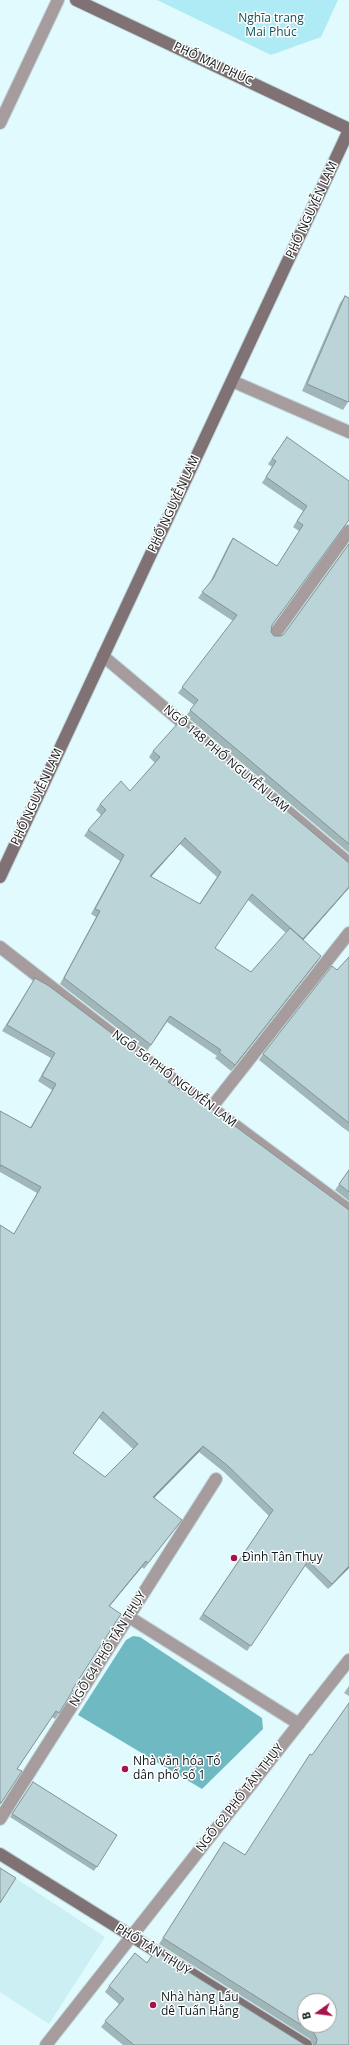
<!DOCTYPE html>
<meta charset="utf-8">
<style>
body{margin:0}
#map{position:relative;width:349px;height:2045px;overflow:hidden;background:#e1fafe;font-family:"Open Sans",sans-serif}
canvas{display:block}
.north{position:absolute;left:297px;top:1993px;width:40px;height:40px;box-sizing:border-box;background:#fff;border:1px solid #9fa2a3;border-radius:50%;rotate:256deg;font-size:11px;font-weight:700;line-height:16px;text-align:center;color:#0e1719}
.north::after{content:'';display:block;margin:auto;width:14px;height:18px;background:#a7134b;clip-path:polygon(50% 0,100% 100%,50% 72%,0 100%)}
</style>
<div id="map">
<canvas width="349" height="2045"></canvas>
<div class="north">B</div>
</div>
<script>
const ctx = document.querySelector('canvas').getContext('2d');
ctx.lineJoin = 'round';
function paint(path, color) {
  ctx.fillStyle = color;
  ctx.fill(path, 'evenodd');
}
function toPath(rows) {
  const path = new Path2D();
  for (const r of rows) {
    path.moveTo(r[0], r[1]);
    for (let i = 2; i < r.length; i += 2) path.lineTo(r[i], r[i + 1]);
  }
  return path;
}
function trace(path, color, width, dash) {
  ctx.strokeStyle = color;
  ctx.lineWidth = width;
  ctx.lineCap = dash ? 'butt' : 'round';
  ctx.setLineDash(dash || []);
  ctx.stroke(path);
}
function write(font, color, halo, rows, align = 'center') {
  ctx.font = font + ' "Open Sans",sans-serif';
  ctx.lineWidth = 3;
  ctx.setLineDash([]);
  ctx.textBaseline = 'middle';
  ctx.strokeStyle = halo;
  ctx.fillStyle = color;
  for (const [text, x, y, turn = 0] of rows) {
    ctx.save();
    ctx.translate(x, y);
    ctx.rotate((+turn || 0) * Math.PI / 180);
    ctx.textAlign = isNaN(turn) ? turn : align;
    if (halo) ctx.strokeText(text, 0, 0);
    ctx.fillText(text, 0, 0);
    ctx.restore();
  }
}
const built = toPath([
 [0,1868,105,1937,49,2024,0,1992]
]);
const green = toPath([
 [157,0,338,0,321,37,271,55]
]);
const water = toPath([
 [133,1636,140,1637,262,1718,263,1729,202,1789,78,1715,126,1640]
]);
const street = toPath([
 [0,123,58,0],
 [232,381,349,432],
 [274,635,349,531],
 [103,656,349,863],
 [0,947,116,1037,349,1210],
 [211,1108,349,933],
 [129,1617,299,1724],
 [0,1819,216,1479],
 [46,2045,349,1660]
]);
const secondary = toPath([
 [76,0,349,129],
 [0,877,349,130],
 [0,1854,306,2045]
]);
const wall = toPath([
 [345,296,348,402,343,410,302,391,340,303],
 [287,437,346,524,272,625,271,632,274,636,281,636,284,634,349,544,349,853,186,716,194,705,178,693,233,621,198,598,210,582,229,544,233,538,277,566,299,531,293,527,303,511,262,483,272,467,268,464],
 [153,751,349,863,349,888,303,940,321,956,231,1071,215,1058,217,1056,167,1022,147,1051,60,984,96,917,91,914,120,861,84,836,88,830,101,815,96,810,100,804,130,791,155,763,149,757],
 [180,844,217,877,199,904,151,877],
 [248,900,286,933,251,972,215,948],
 [349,957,349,1132,342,1127,259,1060,263,1054],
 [35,978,168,1082,349,1568,328,1589,305,1566,247,1651,199,1619,269,1516,224,1472,199,1452,154,1498,182,1520,144,1569,142,1567,109,1606,72,1690,64,1705,55,1719,52,1717,17,1769,22,1771,0,1805,0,1225,14,1234,37,1193,0,1172,0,1111,30,1128,52,1090,38,1081,51,1058,2,1031],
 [99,1418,133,1449,105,1477,73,1453],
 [349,1170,349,1201,335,1190],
 [349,1686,349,1696,344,1693],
 [312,1755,349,2045,313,2045,310,2039,159,1944,224,1842,245,1855],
 [33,1782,117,1835,94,1871,10,1817],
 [155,1951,305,2045,123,2045,101,2027,119,2004,105,1992,109,1986,147,1963]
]);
const shadedWall = toPath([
 [185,838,180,844,146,882,150,876],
 [349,887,349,888,299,945,303,939],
 [321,956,317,962,231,1071,235,1065],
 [203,1446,199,1452,149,1503,153,1497],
 [146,1561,142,1567,105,1612,109,1606],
 [349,1566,349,1568,328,1589,332,1584]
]);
const building = toPath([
 [345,296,349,298,349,401,348,402,307,384,345,296],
 [287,437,349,481,349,520,272,625,271,632,274,636,281,636,284,634,349,544,349,844,190,710,198,700,182,687,237,615,202,592,213,579,233,538,277,566,303,525,297,521,307,506,266,477,276,461,272,459,287,437],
 [180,721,349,863,349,887,303,939,252,894,215,948,251,972,290,928,321,956,235,1065,219,1052,221,1050,170,1016,151,1045,64,978,100,911,95,909,124,855,88,830,106,810,100,804,121,781,130,791,160,757,153,751,180,721],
 [185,838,221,872,200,904,150,876,185,838],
 [349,957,349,1123,263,1054,332,966,337,970,349,957],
 [35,978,49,986,171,1078,168,1082,209,1107,349,1210,349,1566,332,1584,308,1561,251,1646,203,1614,273,1510,228,1466,203,1446,153,1497,182,1520,148,1563,146,1561,109,1606,121,1614,72,1690,73,1690,64,1705,59,1713,56,1711,17,1769,22,1771,1,1803,0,1803,0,1225,14,1234,41,1187,1,1165,0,1167,0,1111,31,1128,56,1084,42,1076,55,1053,7,1025,35,978],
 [103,1412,138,1444,105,1477,73,1453,103,1412],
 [349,1170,349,1192,339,1184,349,1170],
 [349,1703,349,2045,313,2045,316,2044,317,2039,314,2033,163,1938,224,1842,245,1855,310,1754,312,1755,349,1703],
 [305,2001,329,2001,329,2025,305,2025,305,2001],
 [33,1782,117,1835,97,1867,12,1814,33,1782],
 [0,1868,16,1878,0,1903,0,1868],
 [155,1951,305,2045,134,2045,105,2021,124,1999,109,1986,135,1953,147,1963,155,1951]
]);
const markers = [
 [234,1558,4,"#a7134b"],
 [125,1769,4,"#a7134b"],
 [153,2005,4,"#a7134b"]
];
const parkNames = [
 ["Nghĩa trang",271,19],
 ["Mai Phúc",271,33]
];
const streetNames = [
 ["PHỐ MAI PHÚC",213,64,25],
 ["PHỐ NGUYỄN LAM",312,210,-65],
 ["PHỐ NGUYỄN LAM",174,504,-65],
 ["NGÕ 148 PHỐ NGUYỄN LAM",226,759,40],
 ["PHỐ NGUYỄN LAM",37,797,-65],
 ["NGÕ 56 PHỐ NGUYỄN LAM",174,1079,37],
 ["NGÕ 64 PHỐ TÂN THỤY",108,1649,-58],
 ["NGÕ 62 PHỐ TÂN THỤY",240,1798,-52],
 ["PHỐ TÂN THỤY",153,1950,32]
];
const poiNames = [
 ["Đình Tân Thụy",242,1558],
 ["Nhà văn hóa Tổ",133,1762],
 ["dân phố số 1",133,1776],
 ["Nhà hàng Lẩu",161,1998],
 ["dê Tuấn Hằng",161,2012]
];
paint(built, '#cceff4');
paint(green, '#afebf4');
paint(water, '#6fb9c3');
trace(street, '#bfd6d9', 14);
trace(secondary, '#bfd6d9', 14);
trace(street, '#a69c9d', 12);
trace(secondary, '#807274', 12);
paint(wall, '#a1b6b9');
paint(shadedWall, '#839496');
paint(building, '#bbd4d7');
trace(building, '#839496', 1);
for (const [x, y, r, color] of markers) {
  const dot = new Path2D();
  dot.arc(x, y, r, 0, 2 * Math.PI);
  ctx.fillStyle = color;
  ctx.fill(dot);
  trace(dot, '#fff', 1.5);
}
write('12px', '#0f5058', '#fff', parkNames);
write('12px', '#0e1719', '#fff', streetNames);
write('12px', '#0e1719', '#fff', poiNames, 'left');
</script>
